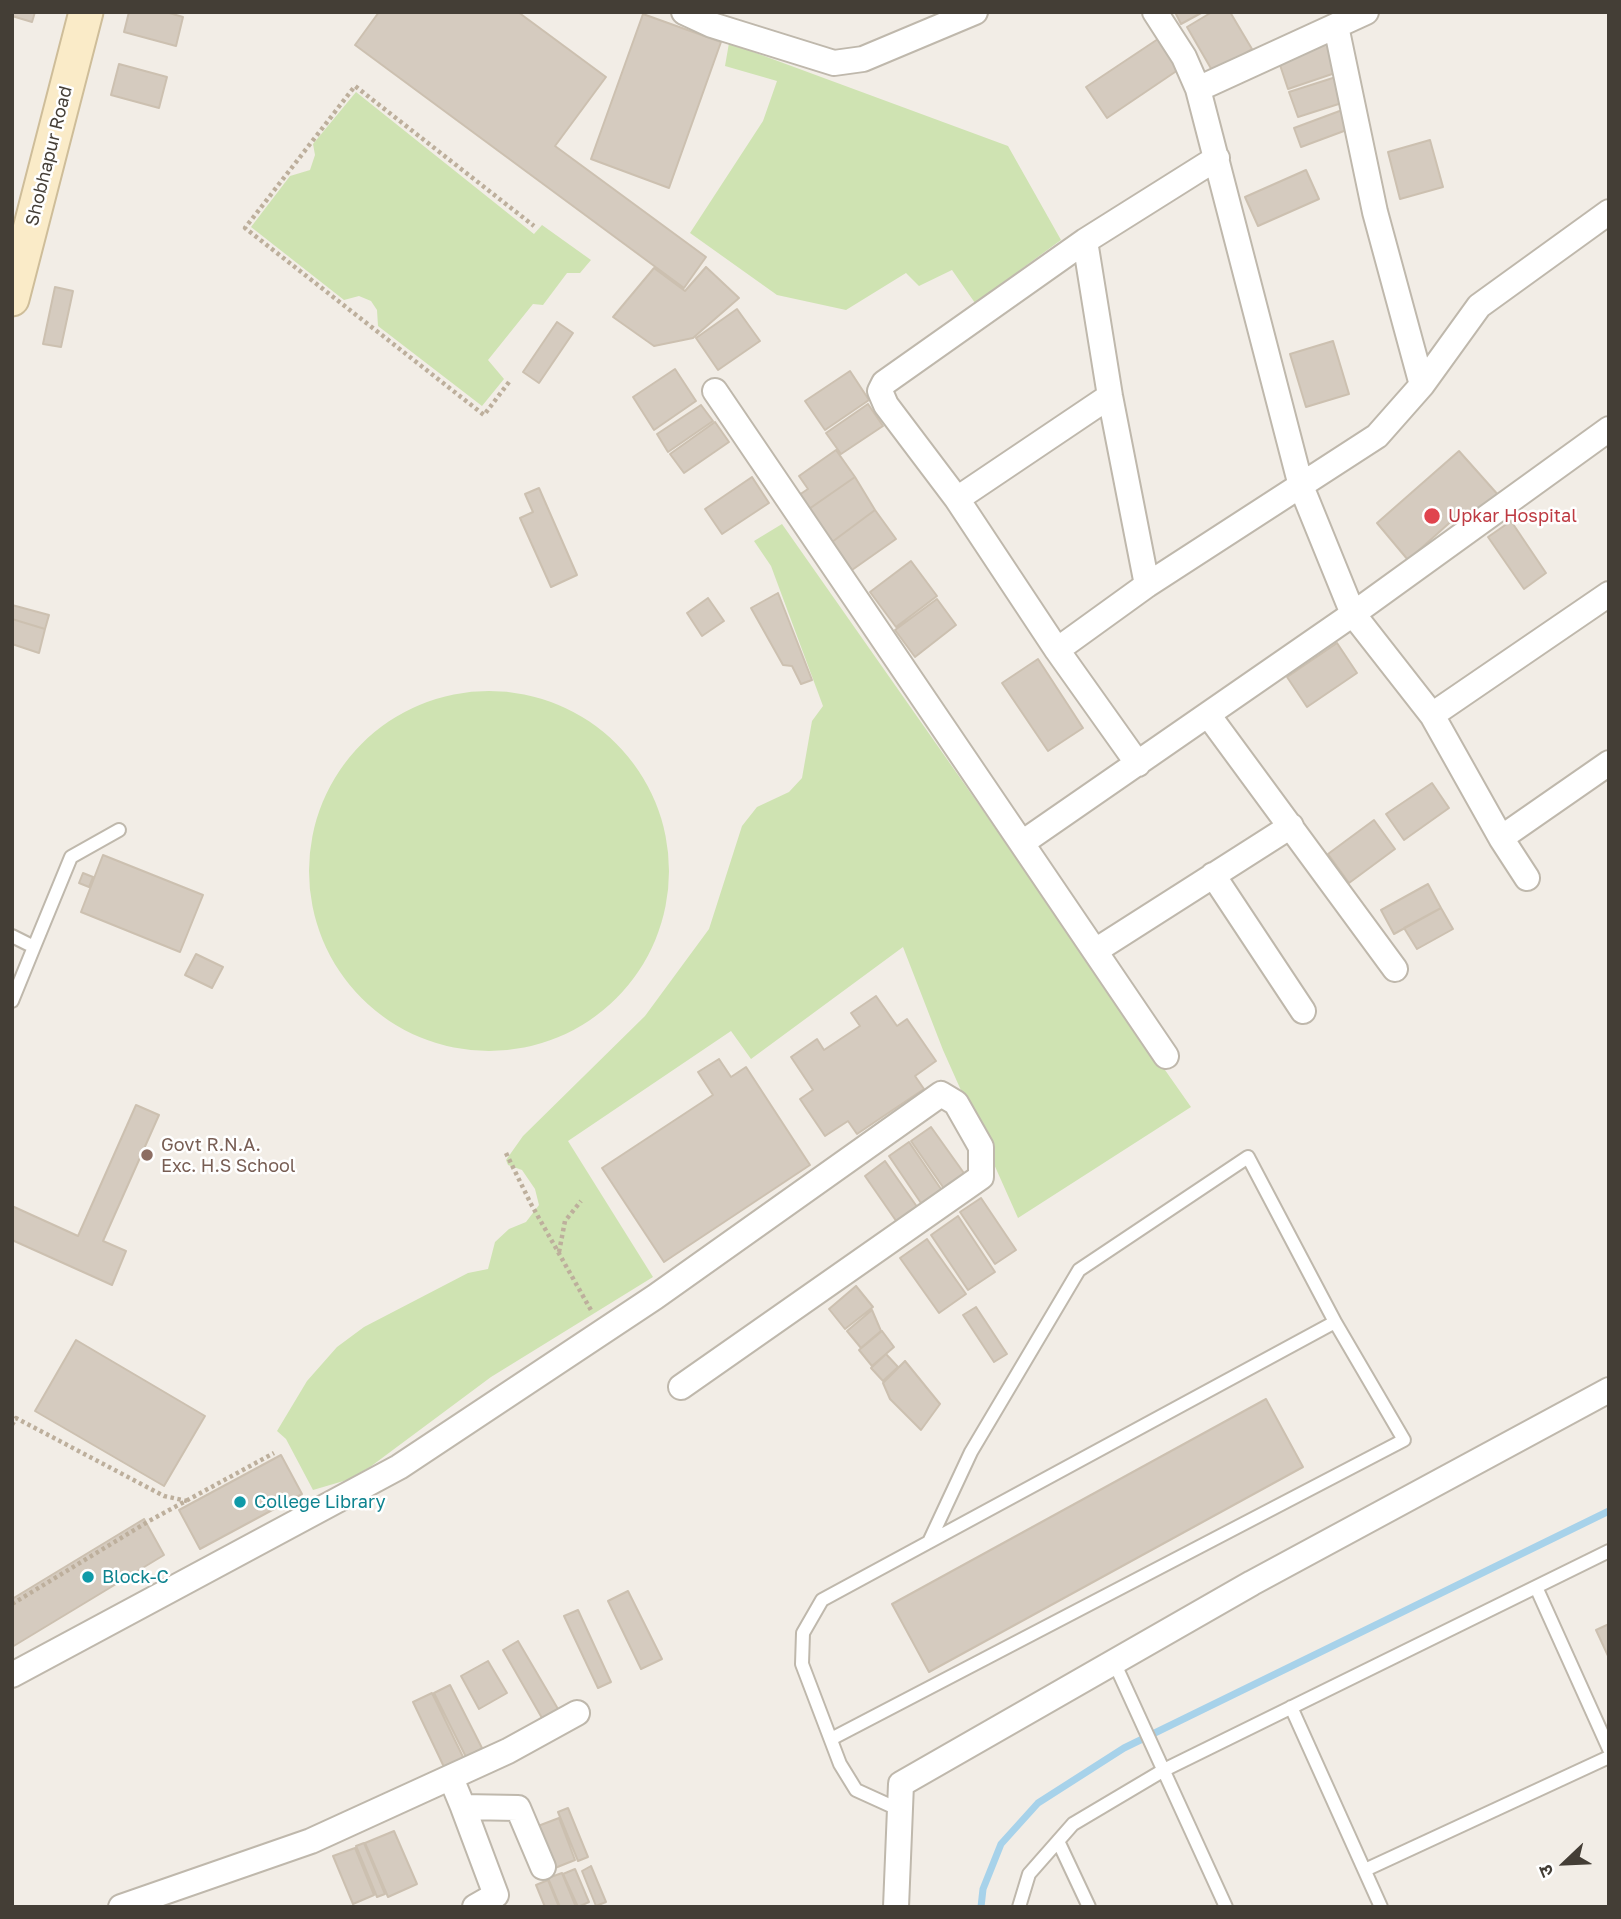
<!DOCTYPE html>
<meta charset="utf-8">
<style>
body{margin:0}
#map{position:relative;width:1621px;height:1919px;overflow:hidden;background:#f2ede6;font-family:"Golos Text","Noto Sans Devanagari",sans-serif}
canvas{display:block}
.frame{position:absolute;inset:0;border:14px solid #443e36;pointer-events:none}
.north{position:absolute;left:1530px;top:1828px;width:70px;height:70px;-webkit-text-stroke:5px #fff;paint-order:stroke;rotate:247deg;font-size:19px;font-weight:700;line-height:28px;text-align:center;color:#443e36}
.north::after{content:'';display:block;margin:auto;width:24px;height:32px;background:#443e36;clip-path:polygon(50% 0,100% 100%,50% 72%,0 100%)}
</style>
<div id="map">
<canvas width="1621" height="1919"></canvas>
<div class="frame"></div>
<div class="north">उ</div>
</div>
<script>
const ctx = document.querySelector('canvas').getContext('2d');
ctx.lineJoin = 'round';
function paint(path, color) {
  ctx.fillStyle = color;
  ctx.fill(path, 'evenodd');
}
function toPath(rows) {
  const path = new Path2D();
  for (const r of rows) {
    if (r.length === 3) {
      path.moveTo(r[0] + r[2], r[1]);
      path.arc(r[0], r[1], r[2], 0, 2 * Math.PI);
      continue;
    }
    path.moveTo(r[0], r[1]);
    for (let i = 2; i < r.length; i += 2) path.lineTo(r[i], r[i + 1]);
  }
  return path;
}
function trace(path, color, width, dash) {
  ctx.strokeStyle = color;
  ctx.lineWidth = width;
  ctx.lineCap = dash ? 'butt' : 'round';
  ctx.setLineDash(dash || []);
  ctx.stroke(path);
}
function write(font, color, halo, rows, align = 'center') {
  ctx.font = font + ' "Golos Text",sans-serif';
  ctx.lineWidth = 5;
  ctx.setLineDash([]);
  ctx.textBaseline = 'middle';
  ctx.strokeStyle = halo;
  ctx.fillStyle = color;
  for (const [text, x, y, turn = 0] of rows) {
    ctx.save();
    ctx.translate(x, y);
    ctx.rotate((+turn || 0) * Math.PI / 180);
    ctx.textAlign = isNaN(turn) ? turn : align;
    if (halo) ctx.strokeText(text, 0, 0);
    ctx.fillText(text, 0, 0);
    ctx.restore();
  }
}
const green = toPath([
 [729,43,1008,146,1061,240,975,303,952,270,919,286,906,273,846,310,777,295,690,233,763,121,777,81,725,66],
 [356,92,534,234,542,225,591,260,580,273,567,273,543,305,533,304,488,360,504,379,482,406,378,326,377,310,371,301,359,296,344,300,251,227,290,176,310,170,315,155,313,144],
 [782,524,1191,1107,1018,1218,943,1050,903,947,751,1059,731,1031,568,1141,653,1277,491,1377,370,1467,347,1480,313,1490,286,1439,277,1431,307,1381,337,1347,364,1327,468,1273,488,1269,495,1242,509,1229,526,1222,539,1205,535,1189,522,1170,508,1165,506,1160,523,1136,645,1016,709,929,742,826,757,807,789,792,802,778,812,721,823,706,771,566,754,541],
 [489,871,180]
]);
const stream = toPath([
 [981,1907,983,1889,1001,1844,1038,1803,1124,1748,1609,1511]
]);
const building = toPath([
 [12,12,35,12,32,22,12,16,12,12],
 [129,12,166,12,183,17,176,46,124,32,129,12],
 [379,12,518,12,606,77,555,146,706,257,684,288,355,45,379,12],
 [1175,12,1203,12,1181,24,1175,12],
 [1212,12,1230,12,1252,49,1213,72,1187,27,1212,12],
 [643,14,721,42,669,188,591,159,643,14],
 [1158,39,1178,70,1107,118,1086,87,1158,39],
 [1331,41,1341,71,1288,89,1278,59,1331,41],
 [119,64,167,77,159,108,111,95,119,64],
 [1339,76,1348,101,1298,117,1289,92,1339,76],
 [1345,109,1352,128,1301,147,1294,128,1345,109],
 [1430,140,1443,187,1400,199,1388,152,1430,140],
 [1306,170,1319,199,1258,226,1245,197,1306,170],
 [706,267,739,298,693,338,654,346,613,317,654,268,685,291,706,267],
 [55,287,73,291,61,347,43,344,55,287],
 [737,309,760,341,718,370,696,338,737,309],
 [557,322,573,333,539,383,523,372,557,322],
 [1333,341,1349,394,1306,407,1290,354,1333,341],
 [675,369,696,401,654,430,633,397,675,369],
 [850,371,869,400,825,430,805,401,850,371],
 [868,404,883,426,841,454,826,433,868,404],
 [701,405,713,421,668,452,657,434,701,405],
 [715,422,729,442,684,473,670,454,715,422],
 [836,450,855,477,809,509,799,495,808,489,799,476,836,450],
 [1459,451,1500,497,1465,528,1456,517,1408,560,1377,523,1459,451],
 [752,477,769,503,722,534,705,509,752,477],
 [855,477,875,510,832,542,809,509,855,477],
 [539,488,577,575,551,587,520,518,533,512,525,494,539,488],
 [875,510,896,539,852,570,832,542,875,510],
 [1511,521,1546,573,1524,589,1488,537,1511,521],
 [911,561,937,596,896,627,870,592,911,561],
 [778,593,812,680,801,684,792,666,783,665,751,608,778,593],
 [708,598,724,621,702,636,687,613,708,598],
 [937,599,956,625,915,657,895,630,937,599],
 [12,605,49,615,45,629,12,619,12,605],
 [12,619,45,629,39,653,12,644,12,619],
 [1337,643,1357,673,1307,707,1287,677,1337,643],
 [1038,659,1083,728,1048,751,1002,683,1038,659],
 [1432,783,1449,808,1404,840,1386,814,1432,783],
 [1374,820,1395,849,1349,883,1328,854,1374,820],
 [103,855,203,895,180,952,81,912,103,855],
 [83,873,93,877,89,887,79,883,83,873],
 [1428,884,1441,908,1394,934,1381,910,1428,884],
 [1441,908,1453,929,1417,949,1404,928,1441,908],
 [196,954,223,967,212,988,185,975,196,954],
 [876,996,897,1026,907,1019,936,1061,915,1076,924,1089,857,1134,848,1121,825,1136,800,1099,813,1090,791,1057,817,1039,824,1050,860,1026,851,1013,876,996],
 [719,1059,731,1077,746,1067,810,1165,664,1262,602,1168,713,1095,698,1072,719,1059],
 [136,1105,159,1115,103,1241,126,1251,112,1285,12,1240,12,1206,78,1236,136,1105],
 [931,1127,966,1176,945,1190,911,1141,931,1127],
 [909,1142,943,1192,923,1206,889,1156,909,1142],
 [885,1161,920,1211,899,1225,865,1176,885,1161],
 [981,1198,1016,1250,995,1264,960,1212,981,1198],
 [958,1216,995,1272,968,1290,931,1235,958,1216],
 [927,1239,966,1294,939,1313,900,1258,927,1239],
 [856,1286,873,1307,845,1329,829,1309,856,1286],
 [976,1307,1007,1354,994,1362,963,1315,976,1307],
 [872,1310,881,1331,861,1348,847,1331,872,1310],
 [882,1331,894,1347,872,1366,859,1350,882,1331],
 [76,1340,205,1416,164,1486,35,1411,76,1340],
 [886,1354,898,1367,883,1381,871,1368,886,1354],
 [905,1361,940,1404,921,1430,890,1399,883,1383,905,1361],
 [1266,1399,1303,1467,929,1672,892,1604,1266,1399],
 [281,1455,302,1494,200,1549,179,1510,281,1455],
 [144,1519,164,1555,12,1647,12,1599,144,1519],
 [628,1591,662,1659,641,1669,608,1601,628,1591],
 [578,1610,611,1682,598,1688,564,1616,578,1610],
 [1609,1624,1609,1658,1596,1630,1609,1624],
 [518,1641,558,1709,542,1718,503,1650,518,1641],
 [488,1661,507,1693,479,1709,461,1676,488,1661],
 [450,1685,482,1748,466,1757,434,1693,450,1685],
 [432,1693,464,1759,445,1769,413,1702,432,1693],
 [568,1808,588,1857,578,1861,558,1812,568,1808],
 [559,1818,575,1860,555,1868,538,1826,559,1818],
 [394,1831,417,1884,388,1897,365,1843,394,1831],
 [364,1843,385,1894,377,1897,356,1846,364,1843],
 [355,1848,374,1895,353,1904,333,1856,355,1848],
 [591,1866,606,1902,596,1906,582,1871,591,1866],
 [575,1869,589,1902,578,1907,563,1874,575,1869],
 [562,1873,576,1907,560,1907,548,1878,562,1873],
 [548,1880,559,1907,545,1907,536,1885,548,1880]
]);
const path = toPath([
 [509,382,484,415,245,228,355,86,534,226],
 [506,1153,531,1204,592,1312],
 [559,1252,565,1221,581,1201],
 [12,1425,16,1418,164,1496,187,1501],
 [12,1604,149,1521,274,1453]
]);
const lane = toPath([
 [12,936,34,947,12,1001],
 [34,947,71,857,119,830],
 [1536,1587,1609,1749],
 [1114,1662,1226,1907],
 [1291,1707,1381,1907],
 [831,1739,1404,1440,1335,1322],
 [900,1810,856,1790,840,1764,802,1664,803,1633,822,1600,929,1542,1335,1322,1248,1157,1079,1270,971,1452,929,1542],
 [1058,1841,1089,1907],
 [1365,1870,1609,1757],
 [1019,1907,1029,1874,1073,1824,1164,1770,1609,1551]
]);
const street = toPath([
 [684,12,712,25,834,63,863,59,975,12],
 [1155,12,1184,57,1198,89,1301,486,1353,614,1432,715,1501,838,1527,878],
 [1336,26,1375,212,1422,385],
 [1198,89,1366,12],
 [1085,241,1110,396,1147,585],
 [715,391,1166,1056],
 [957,499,1110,396],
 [1057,650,1147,585,1377,436,1422,385,1479,306,1609,212],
 [1432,715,1609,594],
 [1209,716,1395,969],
 [1138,764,1057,650,957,499,886,405,880,391,884,383,1085,241,1217,158],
 [1501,838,1609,763],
 [1022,843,1353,614,1609,429],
 [1213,875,1303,1011],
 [1095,951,1291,826],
 [12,1675,399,1467,655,1297,941,1094,956,1103,981,1147,981,1177,681,1387],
 [451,1778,463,1807,518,1808,543,1867],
 [463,1807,496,1895,475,1907],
 [121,1907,311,1841,508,1751,577,1713],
 [896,1907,901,1784,1252,1583,1609,1390]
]);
const secondary = toPath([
 [12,299,86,12]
]);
const markers = [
 [1432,516,9,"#e0444e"],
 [147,1155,7,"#8d6e63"],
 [240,1502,7,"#0f9aa8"],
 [88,1577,7,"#0f9aa8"]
];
const streetNames = [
 ["Shobhapur Road",49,156,-76]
];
const healthNames = [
 ["Upkar Hospital",1448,516]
];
const educationNames = [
 ["Govt R.N.A.",161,1145],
 ["Exc. H.S School",161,1166]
];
const cultureNames = [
 ["College Library",254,1502],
 ["Block-C",102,1577]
];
paint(green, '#cfe3b2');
trace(stream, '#a7d2ea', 7);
paint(building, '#d5cbbf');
trace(building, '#ccc0b0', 2);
trace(lane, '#bfb8ac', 16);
trace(street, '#bfb8ac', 28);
trace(secondary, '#cebd99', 37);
trace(path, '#bdaf9c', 4.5, [3.5, 3.5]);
trace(lane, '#fff', 12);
trace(street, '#fff', 24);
trace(secondary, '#faebc8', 33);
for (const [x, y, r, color] of markers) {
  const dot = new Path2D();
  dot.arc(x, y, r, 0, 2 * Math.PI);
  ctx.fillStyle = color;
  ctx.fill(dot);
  trace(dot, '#fff', 2.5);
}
write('18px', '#443e36', '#fff', streetNames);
write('18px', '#be3a42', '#fff', healthNames, 'left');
write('18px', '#785e54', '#fff', educationNames, 'left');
write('18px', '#0d838f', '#fff', cultureNames, 'left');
</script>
